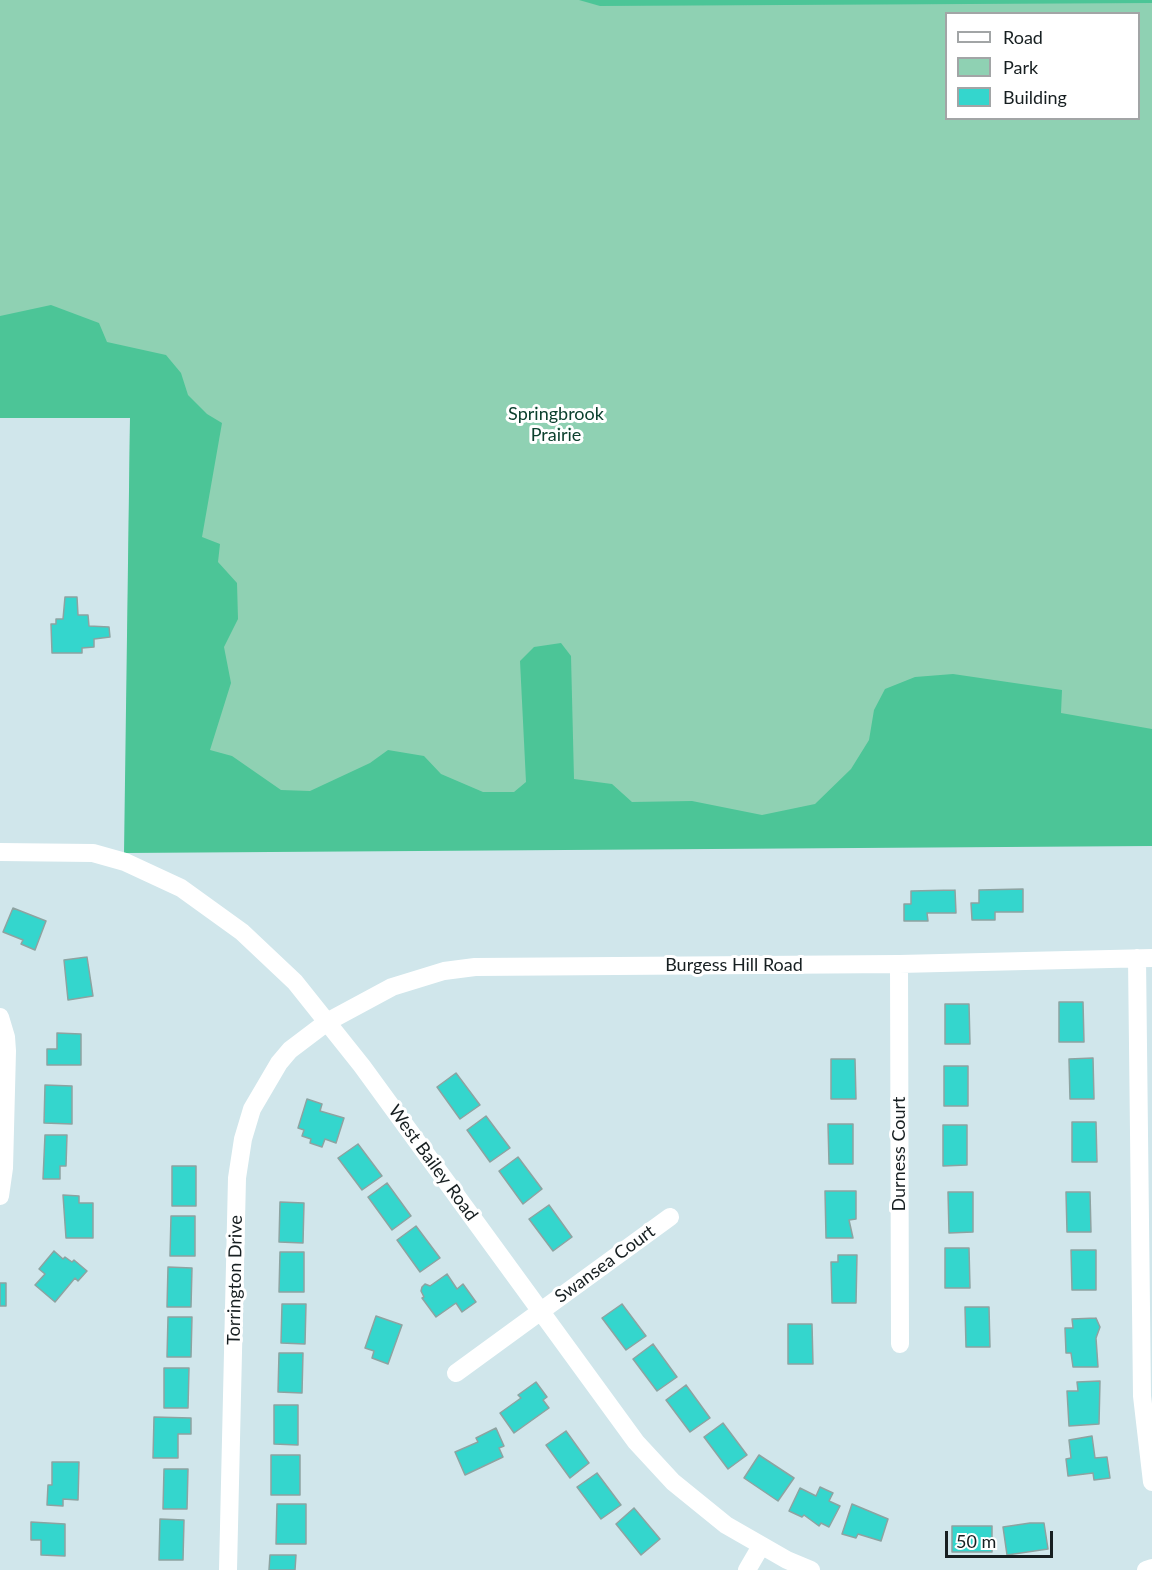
<!DOCTYPE html>
<style>
body{margin:0}
#map{position:relative;width:1152px;height:1570px;overflow:hidden;background:#d0e6eb;font-family:Lato,sans-serif}
canvas{display:block}
.legend{position:absolute;left:945px;top:12px;width:195px;height:108px;box-sizing:border-box;background:#fff;border:2px solid #a2a5a6;margin:0;padding:8px 10px;list-style:none;font-size:18px;color:#171f21}
.legend li{display:flex;align-items:center;gap:12px;height:30px}
.legend b{width:30px;border:2px solid #a2a5a6}
.scale{position:absolute;left:945px;top:1531px;width:108px;height:27px;box-sizing:border-box;border:3px solid #171f21;border-top:0;padding-left:8px;font-size:18px;line-height:21px;white-space:nowrap;color:#171f21;-webkit-text-stroke:4px #fff;paint-order:stroke}
</style>
<div id="map">
<canvas width="1152" height="1570"></canvas>
<ul class="legend">
<li><b style="height:8px;background:#fff"></b>Road</li>
<li><b style="height:16px;background:#8fd1b3"></b>Park</li>
<li><b style="height:16px;background:#34d6cd"></b>Building</li>
</ul>
<div class="scale">50 m</div>
</div>
<script>
const ctx = document.querySelector('canvas').getContext('2d');
ctx.lineJoin = 'round';
function paint(path, color) {
  ctx.fillStyle = color;
  ctx.fill(path, 'evenodd');
}
function toPath(rows) {
  const path = new Path2D();
  for (const r of rows) {
    path.moveTo(r[0], r[1]);
    for (let i = 2; i < r.length; i += 2) path.lineTo(r[i], r[i + 1]);
  }
  return path;
}
function trace(path, color, width, dash) {
  ctx.strokeStyle = color;
  ctx.lineWidth = width;
  ctx.lineCap = dash ? 'butt' : 'round';
  ctx.setLineDash(dash || []);
  ctx.stroke(path);
}
function write(font, color, halo, rows, align = 'center') {
  ctx.font = font + ' Lato,sans-serif';
  ctx.lineWidth = 6;
  ctx.setLineDash([]);
  ctx.textBaseline = 'middle';
  ctx.strokeStyle = halo;
  ctx.fillStyle = color;
  for (const [text, x, y, turn = 0] of rows) {
    ctx.save();
    ctx.translate(x, y);
    ctx.rotate((+turn || 0) * Math.PI / 180);
    ctx.textAlign = isNaN(turn) ? turn : align;
    if (halo) ctx.strokeText(text, 0, 0);
    ctx.fillText(text, 0, 0);
    ctx.restore();
  }
}
const green = toPath([
 [0,0,1152,0,1152,845,125,852,130,418,0,418],
 [946,14,1138,14,1138,118,946,118]
]);
const forest = toPath([
 [579,0,1152,0,1152,3,600,6],
 [51,305,99,323,107,342,166,355,181,373,188,395,207,414,222,423,202,537,220,544,218,562,237,583,238,619,224,647,231,683,210,750,232,756,281,790,310,791,370,763,388,750,424,756,441,774,483,792,514,792,526,782,520,661,534,647,561,643,571,656,574,779,612,784,632,802,692,801,762,815,815,804,851,769,869,740,874,710,885,689,915,677,953,674,1062,690,1061,713,1152,729,1152,846,124,853,130,418,0,418,0,316]
]);
const building = toPath([
 [65,597,77,597,78,615,88,615,89,626,109,627,110,637,94,639,94,647,82,648,82,653,52,653,51,624,56,624,56,619,63,619,65,597],
 [1023,889,1023,912,995,912,995,920,972,920,971,903,979,903,979,890,1023,889],
 [955,890,956,913,927,913,928,921,904,921,904,904,911,904,911,891,955,890],
 [13,908,46,921,35,950,21,944,23,940,3,932,13,908],
 [87,957,93,996,68,1000,64,960,87,957],
 [1059,1002,1083,1002,1084,1042,1059,1042,1059,1002],
 [945,1004,969,1004,970,1044,945,1044,945,1004],
 [57,1033,81,1034,81,1065,47,1065,47,1049,57,1049,57,1033],
 [1093,1058,1094,1099,1070,1099,1069,1059,1093,1058],
 [831,1059,855,1059,856,1099,831,1099,831,1059],
 [944,1066,968,1066,968,1106,944,1106,944,1066],
 [456,1073,480,1105,460,1119,437,1087,456,1073],
 [45,1085,72,1086,72,1124,44,1123,45,1085],
 [307,1099,322,1104,320,1111,344,1118,336,1143,325,1139,322,1147,310,1143,311,1139,302,1136,304,1130,298,1128,307,1099],
 [486,1116,510,1148,490,1162,467,1130,486,1116],
 [1072,1122,1096,1122,1097,1162,1072,1162,1072,1122],
 [828,1124,853,1124,853,1164,829,1164,828,1124],
 [943,1125,967,1125,967,1165,943,1166,943,1125],
 [45,1135,67,1135,66,1166,60,1166,60,1179,43,1179,45,1135],
 [358,1144,382,1176,362,1190,338,1158,358,1144],
 [518,1157,542,1189,523,1204,499,1171,518,1157],
 [172,1166,196,1166,196,1206,172,1206,172,1166],
 [387,1183,411,1216,392,1230,368,1197,387,1183],
 [825,1191,856,1191,856,1219,849,1220,853,1238,826,1238,825,1191],
 [948,1192,973,1192,973,1232,949,1233,948,1192],
 [1066,1192,1090,1192,1091,1232,1067,1232,1066,1192],
 [63,1195,79,1196,79,1203,93,1203,93,1238,66,1238,63,1195],
 [280,1202,304,1203,303,1243,279,1242,280,1202],
 [549,1205,572,1237,553,1251,529,1219,549,1205],
 [171,1216,195,1216,195,1256,170,1256,171,1216],
 [416,1226,440,1258,420,1272,397,1240,416,1226],
 [945,1248,969,1248,970,1288,945,1288,945,1248],
 [1071,1250,1096,1250,1096,1290,1072,1290,1071,1250],
 [54,1251,63,1259,65,1257,72,1262,74,1260,87,1271,78,1281,75,1278,55,1302,35,1285,45,1274,39,1269,54,1251],
 [280,1252,304,1252,304,1292,279,1292,280,1252],
 [838,1255,857,1255,856,1303,832,1303,831,1262,838,1262,838,1255],
 [168,1267,192,1268,191,1307,167,1307,168,1267],
 [447,1274,457,1289,463,1284,476,1302,462,1312,456,1303,436,1317,422,1298,424,1297,421,1291,422,1287,425,1284,430,1286,447,1274],
 [0,1283,6,1283,6,1306,0,1306,0,1283],
 [282,1304,306,1304,305,1344,281,1343,282,1304],
 [622,1304,646,1336,626,1350,602,1318,622,1304],
 [965,1307,989,1307,990,1347,966,1347,965,1307],
 [376,1316,402,1325,388,1364,372,1358,374,1351,365,1348,376,1316],
 [168,1317,192,1317,191,1357,167,1357,168,1317],
 [1096,1318,1100,1327,1096,1338,1098,1367,1073,1367,1071,1353,1066,1353,1065,1328,1073,1328,1072,1319,1096,1318],
 [788,1324,812,1324,813,1364,788,1364,788,1324],
 [653,1344,677,1377,657,1391,633,1359,653,1344],
 [279,1353,303,1353,302,1393,278,1392,279,1353],
 [164,1368,189,1368,188,1408,164,1408,164,1368],
 [1100,1381,1099,1424,1069,1426,1067,1391,1078,1391,1077,1382,1100,1381],
 [536,1382,547,1397,543,1400,549,1408,514,1433,500,1413,521,1398,518,1395,536,1382],
 [686,1385,710,1418,690,1432,666,1400,686,1385],
 [274,1405,298,1405,298,1445,274,1444,274,1405],
 [154,1417,191,1418,191,1434,178,1434,178,1458,153,1458,154,1417],
 [723,1423,747,1455,728,1469,704,1437,723,1423],
 [496,1428,504,1446,499,1448,503,1457,465,1475,455,1452,478,1442,476,1438,496,1428],
 [566,1431,589,1463,570,1478,546,1445,566,1431],
 [1092,1436,1095,1458,1107,1457,1110,1478,1094,1480,1093,1473,1068,1476,1066,1459,1071,1458,1069,1440,1092,1436],
 [271,1455,300,1455,300,1495,271,1495,271,1455],
 [759,1455,794,1478,778,1501,744,1478,759,1455],
 [52,1462,79,1462,78,1500,63,1499,63,1506,47,1505,48,1485,52,1485,52,1462],
 [164,1469,188,1469,187,1509,163,1509,164,1469],
 [597,1473,621,1505,601,1519,577,1487,597,1473],
 [820,1487,833,1493,829,1501,840,1506,829,1527,821,1523,819,1526,804,1515,802,1517,789,1511,800,1488,816,1496,820,1487],
 [277,1504,306,1504,306,1544,276,1544,277,1504],
 [852,1504,888,1519,881,1541,858,1534,856,1538,842,1534,852,1504],
 [634,1508,660,1539,641,1555,616,1524,634,1508],
 [160,1519,184,1520,183,1560,159,1560,160,1519],
 [31,1522,65,1524,65,1556,41,1555,41,1540,31,1540,31,1522],
 [1030,1523,1044,1523,1048,1549,1007,1555,1003,1527,1030,1523],
 [952,1526,992,1526,992,1552,952,1552,952,1526],
 [270,1555,296,1555,295,1570,269,1570,270,1555]
]);
const minor = toPath([
 [0,852,93,853,125,862,181,888,242,932,295,982,362,1066,636,1442,673,1482,726,1525,787,1560,811,1570],
 [1137,958,1142,1396,1152,1482],
 [899,964,900,1344],
 [0,1017,6,1037,7,1051,4,1168,0,1196],
 [456,1373,670,1217],
 [228,1570,237,1178,243,1139,252,1109,279,1063,290,1050,327,1022,392,987,444,971,475,967,899,964,1152,958],
 [747,1570,761,1546],
 [1146,1570,1152,1568]
]);
const parkNames = [
 ["Springbrook",556,414],
 ["Prairie",556,435]
];
const streetNames = [
 ["Burgess Hill Road",734,965],
 ["Durness Court",899,1154,-90],
 ["West Bailey Road",433,1163,54],
 ["Swansea Court",605,1264,-36],
 ["Torrington Drive",235,1280,-89]
];
paint(green, '#8fd1b3');
paint(forest, '#4cc597');
paint(building, '#34d6cd');
trace(building, '#8da3a1', 1.5);
trace(minor, '#fff', 18);
write('18px', '#0c402e', '#fff', parkNames);
write('18px', '#171f21', '#fff', streetNames);
</script>
